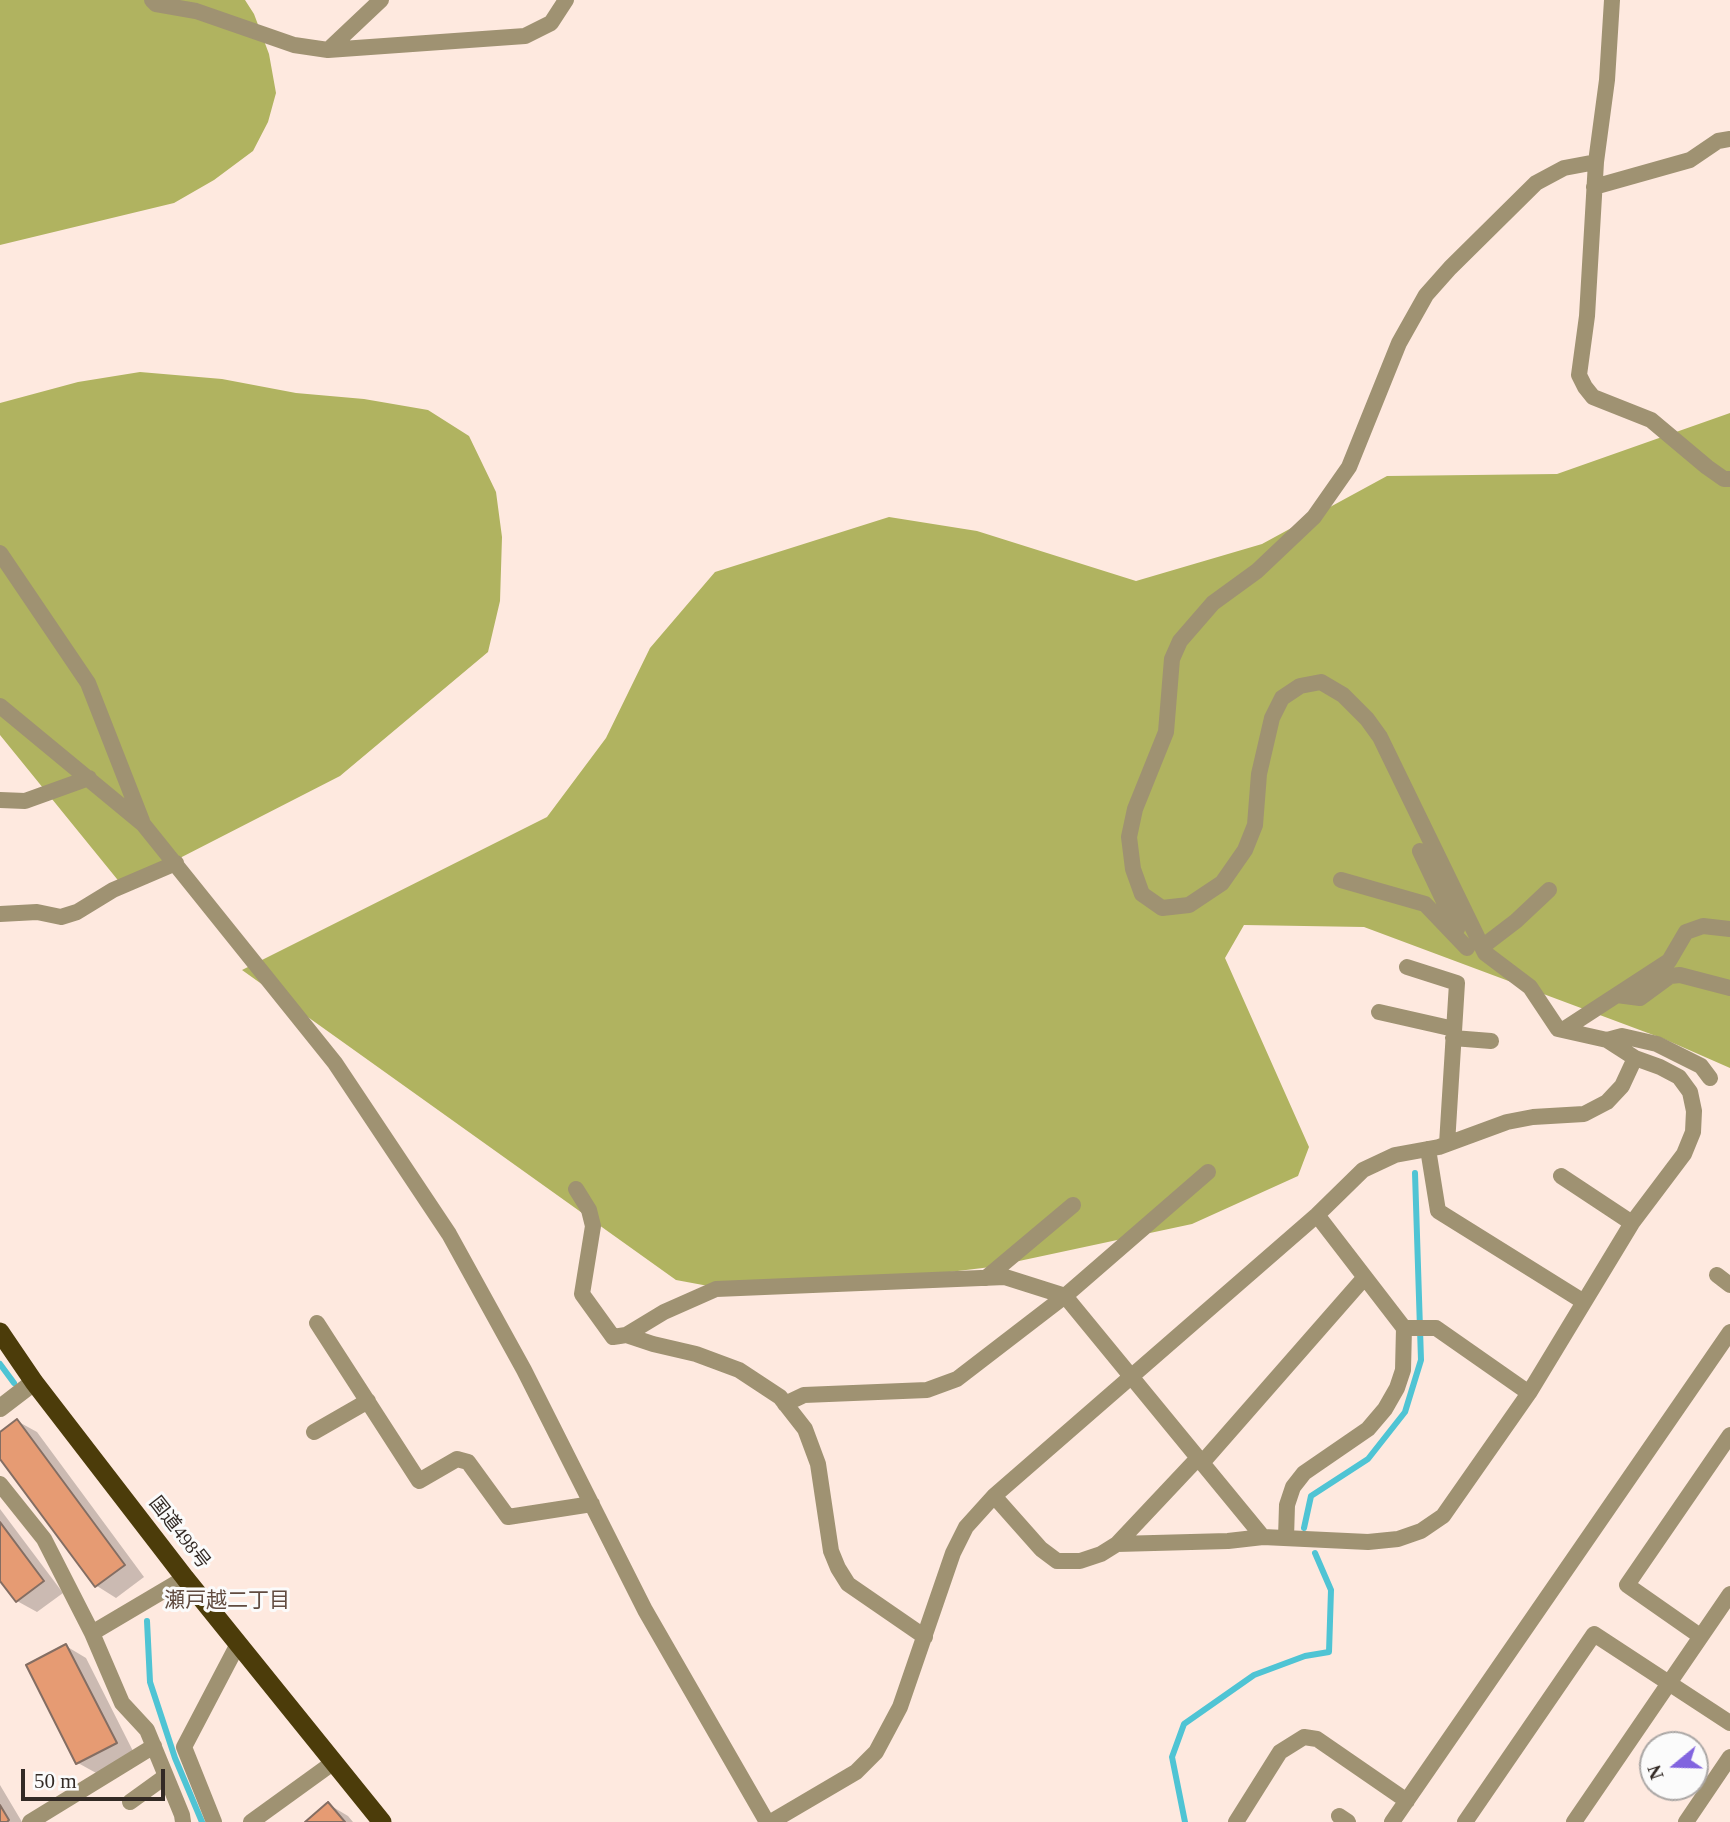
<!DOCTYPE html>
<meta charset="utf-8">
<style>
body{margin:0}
#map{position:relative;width:1730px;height:1822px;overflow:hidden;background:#fee9df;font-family:"Times New Roman",serif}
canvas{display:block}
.north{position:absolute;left:1639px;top:1731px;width:70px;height:70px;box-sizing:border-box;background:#fbfbfb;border:2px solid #aba7a5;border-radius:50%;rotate:251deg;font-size:19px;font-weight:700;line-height:28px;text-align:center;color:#332a25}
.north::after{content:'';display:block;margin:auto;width:24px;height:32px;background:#8164df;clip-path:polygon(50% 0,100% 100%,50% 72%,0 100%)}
.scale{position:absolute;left:21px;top:1769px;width:144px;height:32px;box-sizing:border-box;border:4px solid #332a25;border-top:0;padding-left:9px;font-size:21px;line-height:24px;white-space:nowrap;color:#332a25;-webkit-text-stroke:5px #fbfbfb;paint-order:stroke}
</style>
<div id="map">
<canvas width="1730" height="1822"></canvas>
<div class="north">N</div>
<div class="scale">50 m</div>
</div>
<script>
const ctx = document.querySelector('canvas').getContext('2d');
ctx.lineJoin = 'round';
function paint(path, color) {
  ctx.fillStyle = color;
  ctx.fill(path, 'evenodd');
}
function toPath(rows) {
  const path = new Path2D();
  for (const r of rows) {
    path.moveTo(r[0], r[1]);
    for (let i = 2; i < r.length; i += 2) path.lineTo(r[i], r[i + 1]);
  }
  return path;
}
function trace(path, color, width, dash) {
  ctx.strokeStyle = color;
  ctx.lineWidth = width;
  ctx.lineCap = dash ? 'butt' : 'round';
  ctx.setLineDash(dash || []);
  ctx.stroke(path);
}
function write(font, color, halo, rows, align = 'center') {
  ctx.font = font + ' "Times New Roman","Noto Sans JP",serif';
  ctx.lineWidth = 6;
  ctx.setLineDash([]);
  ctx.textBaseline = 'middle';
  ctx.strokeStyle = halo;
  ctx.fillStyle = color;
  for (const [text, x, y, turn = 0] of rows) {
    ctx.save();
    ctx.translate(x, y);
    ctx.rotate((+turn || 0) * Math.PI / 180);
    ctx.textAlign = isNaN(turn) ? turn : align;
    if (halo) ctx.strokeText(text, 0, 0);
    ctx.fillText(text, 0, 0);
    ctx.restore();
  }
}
const forest = toPath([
 [0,0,245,0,254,14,269,54,276,93,268,122,253,151,214,180,174,203,0,245],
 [140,372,222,379,296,393,364,399,428,410,469,436,496,492,502,537,500,601,488,652,340,776,176,860,121,884,0,735,0,403,78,382],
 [1730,413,1730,1068,1664,1039,1364,927,1244,925,1225,958,1309,1147,1298,1176,1192,1224,991,1267,757,1295,676,1280,242,970,547,817,606,738,650,648,715,572,889,517,977,531,1136,581,1262,544,1387,476,1557,474]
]);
const shadow = toPath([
 [17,1421,37,1432,144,1577,116,1598,97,1586,0,1456,0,1434],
 [0,1509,63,1593,37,1612,17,1601,0,1578],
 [66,1646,86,1658,135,1755,98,1774,78,1763],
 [0,1785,22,1822,0,1822],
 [328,1804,348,1816,353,1822,308,1822]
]);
const stream = toPath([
 [0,1364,14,1383],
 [1304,1528,1311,1496,1368,1459,1405,1412,1421,1360,1415,1173],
 [147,1621,150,1682,175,1758,202,1822],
 [1185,1822,1172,1757,1184,1724,1254,1675,1305,1656,1329,1652,1331,1590,1315,1553]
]);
const building = toPath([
 [17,1419,125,1565,95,1587,0,1459,0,1432,17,1419],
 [0,1522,44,1581,16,1602,0,1581,0,1522],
 [66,1644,117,1743,76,1764,26,1665,66,1644],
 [328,1802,345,1822,305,1822,328,1802],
 [0,1805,9,1820,7,1822,0,1822,0,1805]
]);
const minor = toPath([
 [152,0,156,4,196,11,294,45,328,50,525,36,551,23,566,0],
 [1612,0,1607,80,1596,162,1587,316,1579,375,1585,387,1593,397,1651,420,1707,467,1724,479,1730,479],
 [328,50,381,0],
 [1594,187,1690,160,1718,141,1730,139],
 [0,553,88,683,142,821],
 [0,706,143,824,335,1063,449,1234,524,1370,645,1610,767,1822],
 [0,800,25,801,89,778],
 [1420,851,1457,929],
 [1341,880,1425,904,1467,948],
 [0,914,37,912,61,917,77,912,113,890,176,863],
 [1482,947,1516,921,1549,890],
 [1407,967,1457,983,1447,1144],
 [1617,995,1640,998,1670,976,1680,975,1730,988],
 [1379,1012,1454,1029],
 [1563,1030,1669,961,1686,932,1703,926,1730,929],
 [1453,1038,1491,1041],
 [1607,1040,1622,1036,1657,1044,1701,1066,1710,1078],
 [1428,1149,1438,1211,1584,1302],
 [1561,1176,1632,1223],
 [576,1189,589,1210,593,1226,582,1294,613,1337,626,1335],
 [1317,1215,1404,1328,1436,1328,1529,1393],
 [1717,1275,1730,1285],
 [986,1278,1073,1205],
 [317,1323,419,1481,457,1459,468,1462,508,1517,592,1504],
 [785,1404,804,1395,927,1390,957,1379,1065,1296,1208,1172],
 [314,1432,368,1401],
 [1202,1463,1365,1277],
 [0,1484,44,1539,92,1633,122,1703,147,1730,182,1815,183,1822],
 [994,1496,1041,1549,1057,1561,1080,1561,1101,1554,1117,1544,1228,1541,1263,1537,1368,1542,1398,1539,1421,1531,1443,1516,1529,1393,1632,1223,1684,1154,1693,1132,1694,1111,1690,1092,1679,1077,1660,1067,1635,1058,1607,1040,1558,1029,1530,987,1485,953,1380,737,1367,719,1343,695,1321,682,1300,686,1282,698,1272,718,1259,774,1255,825,1245,850,1222,883,1189,905,1162,908,1142,894,1133,869,1129,837,1135,809,1166,732,1172,659,1180,641,1213,603,1257,571,1314,517,1349,467,1399,343,1426,295,1450,268,1536,183,1564,168,1596,162],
 [1286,1538,1287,1505,1293,1487,1304,1473,1368,1429,1385,1409,1397,1388,1403,1370,1404,1328],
 [1117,1544,1198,1458],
 [92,1633,185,1578],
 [1700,1636,1627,1585,1730,1435],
 [925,1637,848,1584,838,1568,831,1551,818,1464,805,1429,780,1397,739,1370,696,1354,653,1344,626,1335,664,1312,716,1289,1005,1277,1065,1296,1263,1537],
 [130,1802,166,1776],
 [1339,1816,1348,1822],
 [30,1822,154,1746],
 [214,1822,184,1747,238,1644],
 [251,1822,334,1762],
 [771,1822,856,1772,876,1752,900,1707,953,1553,966,1527,994,1496,1317,1215,1363,1170,1395,1155,1439,1147,1507,1122,1533,1117,1584,1114,1607,1102,1622,1086,1635,1058],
 [1236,1822,1280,1752,1304,1737,1317,1739,1407,1801],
 [1392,1822,1730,1332],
 [1465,1822,1594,1634,1730,1723],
 [1574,1822,1730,1594],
 [1686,1822,1730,1757]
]);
const tertiary = toPath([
 [0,1408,34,1382]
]);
const trunk = toPath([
 [0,1332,34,1382,185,1578,382,1822]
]);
const streetNames = [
 ["国道498号",179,1533,52]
];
const neighbourhoodNames = [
 ["瀬戸越二丁目",227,1601]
];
paint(forest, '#b0b360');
paint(shadow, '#0003');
trace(stream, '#4fc4d4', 6);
paint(building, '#e69b73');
trace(building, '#846e63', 2);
trace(minor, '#9f9272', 16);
trace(tertiary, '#9f9272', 18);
trace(trunk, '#4c3c0a', 19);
write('19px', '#332a25', '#fbfbfb', streetNames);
write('21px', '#614c41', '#fbfbfb', neighbourhoodNames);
</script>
